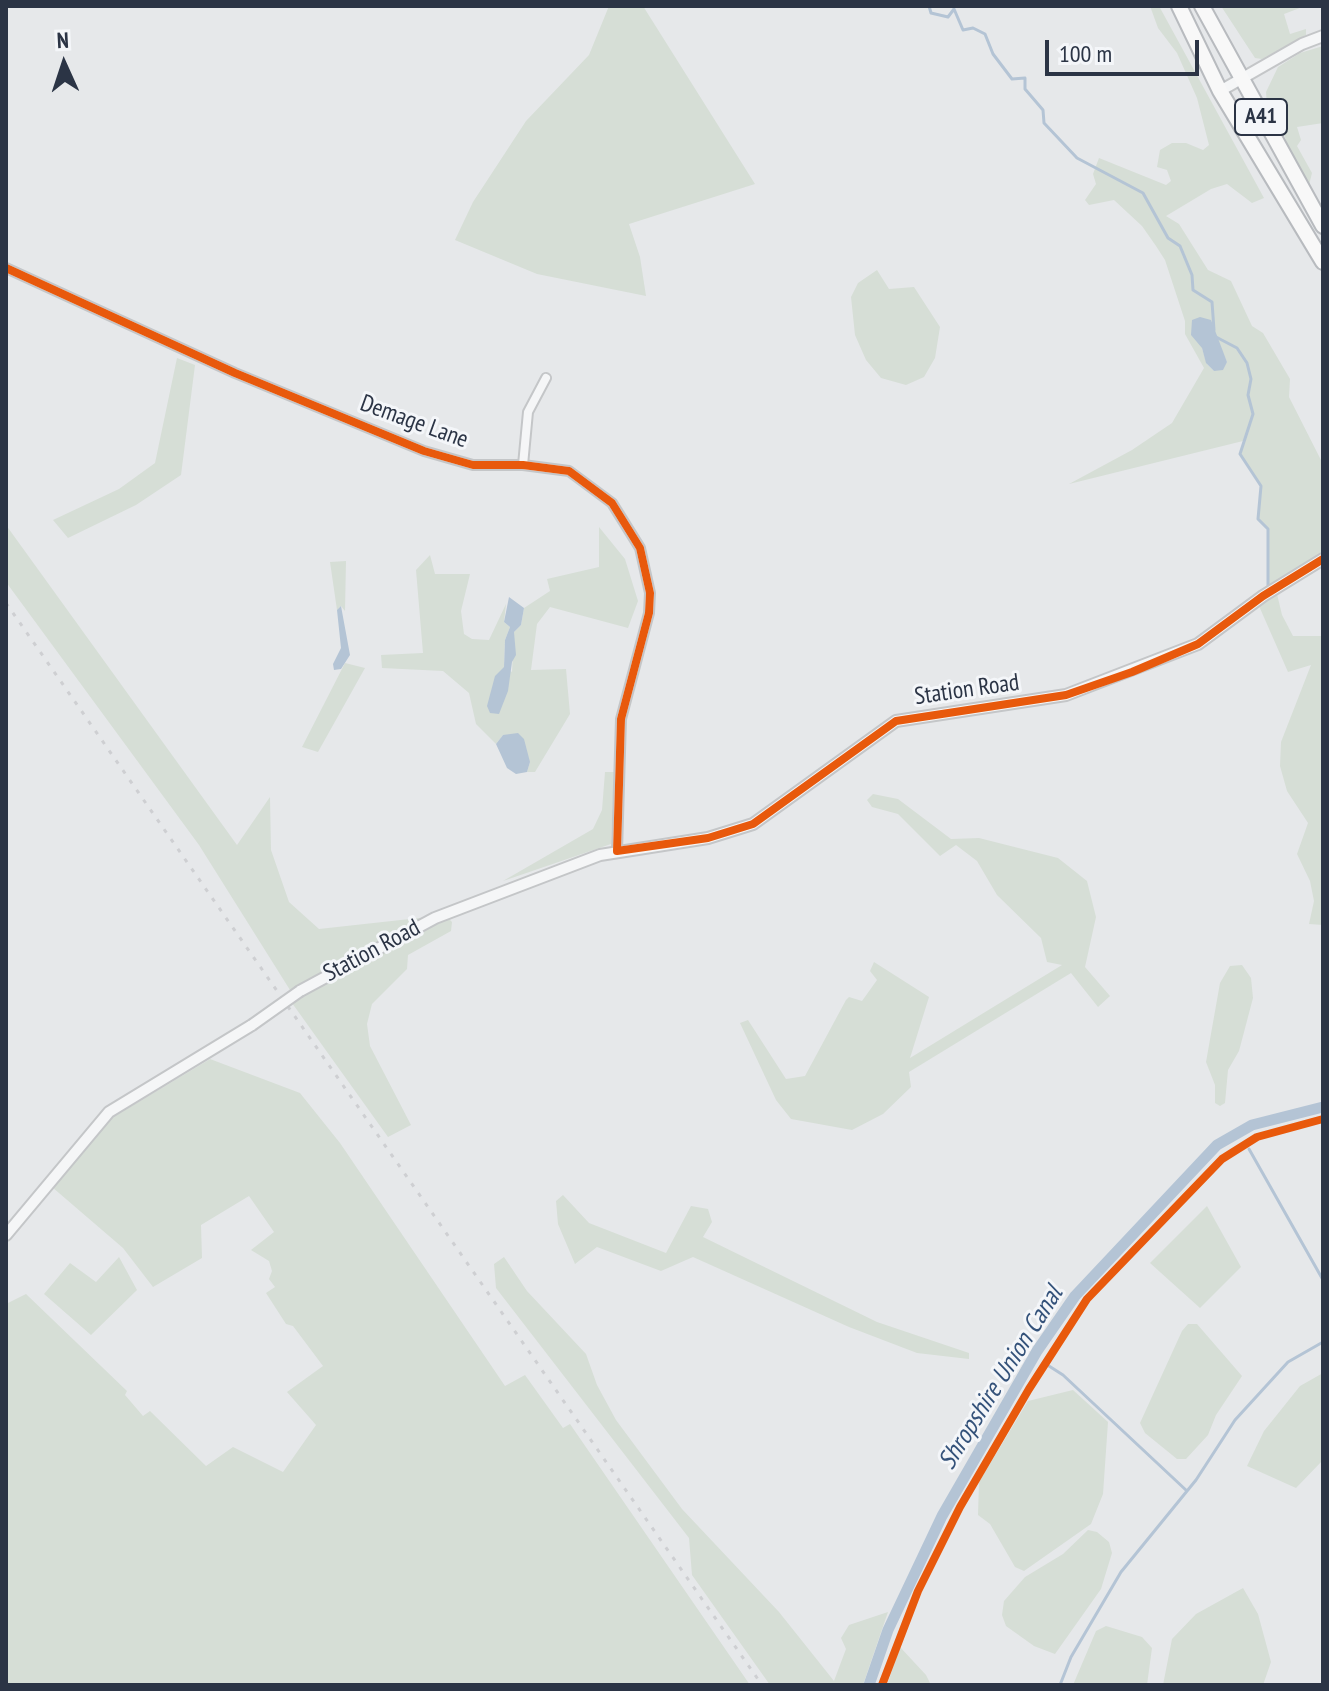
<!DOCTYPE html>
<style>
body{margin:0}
#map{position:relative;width:1329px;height:1691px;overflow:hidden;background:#e6e8ea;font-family:"PT Sans Narrow",sans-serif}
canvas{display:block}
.frame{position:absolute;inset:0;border:8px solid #2b3445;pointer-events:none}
.north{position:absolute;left:24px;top:24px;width:80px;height:80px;-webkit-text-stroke:6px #f4f6f9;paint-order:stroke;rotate:357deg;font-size:22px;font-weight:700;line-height:32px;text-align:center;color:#2b3445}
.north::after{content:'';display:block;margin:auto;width:28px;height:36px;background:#2b3445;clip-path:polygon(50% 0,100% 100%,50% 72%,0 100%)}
.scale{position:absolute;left:1045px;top:40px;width:154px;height:36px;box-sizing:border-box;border:4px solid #2b3445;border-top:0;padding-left:10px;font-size:24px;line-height:28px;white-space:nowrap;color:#2b3445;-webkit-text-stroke:6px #f4f6f9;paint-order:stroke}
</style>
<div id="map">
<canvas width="1329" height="1691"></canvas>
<div class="frame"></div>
<div class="north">N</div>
<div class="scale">100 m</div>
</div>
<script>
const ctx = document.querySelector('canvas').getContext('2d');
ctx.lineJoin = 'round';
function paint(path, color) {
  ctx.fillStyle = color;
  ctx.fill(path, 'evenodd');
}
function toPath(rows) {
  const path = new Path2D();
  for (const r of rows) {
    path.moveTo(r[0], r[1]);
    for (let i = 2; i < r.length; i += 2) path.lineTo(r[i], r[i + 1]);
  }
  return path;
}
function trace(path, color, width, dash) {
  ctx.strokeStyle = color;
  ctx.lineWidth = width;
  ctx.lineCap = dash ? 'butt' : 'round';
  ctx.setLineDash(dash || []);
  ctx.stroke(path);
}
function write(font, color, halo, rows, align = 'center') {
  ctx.font = font + ' "PT Sans Narrow",sans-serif';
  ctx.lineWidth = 6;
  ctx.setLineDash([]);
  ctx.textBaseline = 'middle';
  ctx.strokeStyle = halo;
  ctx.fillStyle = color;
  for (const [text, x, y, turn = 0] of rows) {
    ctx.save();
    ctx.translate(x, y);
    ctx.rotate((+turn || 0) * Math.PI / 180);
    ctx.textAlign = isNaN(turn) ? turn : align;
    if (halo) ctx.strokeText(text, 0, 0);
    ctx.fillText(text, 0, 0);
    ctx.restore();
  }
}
const green = toPath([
 [609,6,643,6,755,184,629,224,640,257,646,296,537,274,455,240,473,202,526,121,589,55],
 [1150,6,1159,6,1264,198,1252,203,1227,184,1211,189,1166,216,1179,224,1208,270,1231,281,1252,326,1263,333,1290,379,1289,397,1323,464,1323,554,1268,587,1268,529,1258,519,1261,486,1240,454,1243,441,1069,484,1132,450,1172,423,1204,368,1185,334,1185,321,1165,260,1156,246,1142,226,1114,200,1089,205,1085,200,1096,184,1093,174,1099,158,1166,185,1171,181,1167,170,1157,167,1160,150,1172,143,1186,143,1203,150,1209,145,1197,98,1177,53,1158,28],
 [1217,341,1227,362,1214,371,1207,364,1202,348],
 [1221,6,1305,6,1284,14,1290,34,1306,29,1306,35,1262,59,1255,58],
 [1323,46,1323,123,1297,127,1301,140,1297,146,1312,173,1309,185,1287,151,1285,137,1267,106,1266,92,1278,67,1300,53],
 [877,270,889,289,914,287,940,327,935,358,924,377,906,385,881,378,866,360,855,335,851,297,858,283],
 [177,358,195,365,181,475,136,505,68,538,53,520,119,489,155,463],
 [6,525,237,845,270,797,271,850,289,902,319,929,428,917,290,990,199,845,6,582],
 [599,527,625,559,638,601,628,628,550,607,537,624,531,670,566,669,570,714,535,772,527,772,530,762,503,735,496,744,476,724,469,693,443,671,382,668,381,655,423,653,416,570,430,555,435,574,470,574,461,611,464,634,472,639,489,640,506,604,504,622,510,627,505,640,504,667,512,672,514,632,521,625,524,608,550,591,547,579,599,567],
 [346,561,345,611,341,606,337,610,330,562],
 [1277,594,1282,615,1293,636,1323,636,1323,925,1309,924,1314,901,1310,881,1297,854,1308,823,1287,791,1280,766,1281,742,1311,665,1288,672,1259,606],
 [345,663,365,668,318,752,302,747],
 [605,772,614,772,611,844,503,881,593,829,602,810],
 [873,794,898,799,951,839,979,838,1058,858,1087,881,1096,917,1085,967,1110,996,1098,1007,1071,973,909,1072,911,1087,883,1114,852,1130,791,1119,776,1100,740,1023,748,1020,786,1079,805,1076,846,1000,849,997,862,1001,877,980,870,971,874,962,929,997,910,1058,1062,965,1047,962,1041,938,997,895,977,861,956,845,940,856,898,814,872,807,867,800],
 [449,919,452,922,451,931,408,955,407,969,372,1004,367,1024,370,1046,411,1125,388,1137,292,1003,410,935],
 [1242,965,1251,978,1253,998,1239,1051,1228,1070,1225,1103,1220,1106,1215,1103,1215,1085,1206,1062,1220,983,1230,966],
 [210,1059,300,1093,340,1143,505,1386,525,1375,563,1428,570,1424,750,1685,6,1685,6,1304,26,1294,127,1391,125,1395,143,1416,150,1411,206,1466,233,1447,283,1472,316,1425,287,1392,323,1366,293,1326,286,1324,266,1293,275,1287,269,1279,272,1271,269,1261,251,1250,274,1232,249,1196,201,1225,202,1258,153,1287,123,1248,52,1187,110,1119],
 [563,1195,589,1223,666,1253,691,1206,708,1209,712,1222,703,1237,877,1322,969,1353,969,1359,917,1353,849,1327,693,1257,661,1271,597,1247,575,1264,558,1224,556,1201],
 [1207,1206,1241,1267,1200,1308,1150,1263],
 [119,1257,137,1290,91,1335,44,1294,70,1263,96,1282],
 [504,1257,527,1291,586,1354,597,1385,616,1420,682,1509,779,1612,834,1681,846,1649,841,1638,849,1625,888,1612,863,1685,770,1685,692,1575,689,1538,496,1288,494,1264],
 [1188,1324,1197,1324,1242,1376,1216,1415,1208,1435,1186,1459,1177,1459,1145,1433,1140,1423,1182,1331],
 [1323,1373,1323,1460,1296,1488,1247,1466,1264,1431,1300,1386],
 [1073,1390,1108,1422,1103,1494,1091,1524,1024,1571,1015,1567,990,1524,978,1515,979,1482,1028,1401],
 [1088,1530,1097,1532,1109,1542,1112,1553,1101,1589,1055,1654,1034,1646,1006,1626,1002,1615,1004,1601,1025,1577,1063,1554],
 [1243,1588,1258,1614,1271,1662,1263,1685,1163,1685,1172,1639,1196,1614],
 [1106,1626,1142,1637,1152,1648,1147,1685,1073,1685,1096,1631],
 [900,1647,926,1675,931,1685,887,1685]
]);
const water = toPath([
 [1200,317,1211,320,1227,362,1223,370,1214,371,1206,363,1202,348,1191,335,1192,320],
 [509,597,524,608,521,625,514,632,516,655,512,662,508,691,499,714,490,713,487,706,495,676,504,667,505,640,510,627,504,622],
 [341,606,350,655,341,669,334,670,333,664,341,648,337,610],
 [518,733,524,739,530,762,527,772,516,774,507,768,496,744,503,735]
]);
const stream = toPath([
 [929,6,931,13,948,17,954,9,963,30,973,28,985,34,993,54,1012,79,1025,78,1025,89,1043,110,1044,123,1077,158,1143,193,1168,238,1180,246,1192,275,1193,290,1212,302,1214,330],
 [1216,337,1237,348,1247,363,1251,379,1248,395,1253,414,1240,454,1261,486,1258,519,1268,529,1268,587],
 [1249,1149,1323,1280],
 [1049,1366,1063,1375,1187,1491],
 [1060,1685,1071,1657,1121,1572,1196,1480,1235,1420,1288,1362,1323,1342]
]);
const canal = toPath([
 [869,1685,888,1630,942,1516,1037,1351,1075,1296,1217,1145,1252,1125,1323,1107]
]);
const minor = toPath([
 [6,268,235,373,424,451,473,465,523,465,569,471,612,503,640,548,650,593,649,613,621,719,617,851],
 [523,465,528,412,546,378]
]);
const tertiary = toPath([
 [1220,91,1302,44,1323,36],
 [300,991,435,918,600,855,708,838,753,824,896,721,1066,695,1198,644,1263,596,1323,559],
 [6,1235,109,1112,252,1025]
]);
const trunk = toPath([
 [1179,6,1220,91,1323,262],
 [1202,6,1323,226]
]);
const rail = toPath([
 [6,603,762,1685]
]);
const tertiaryBridge = toPath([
 [252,1025,300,991]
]);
const cycleway = toPath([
 [6,268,235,373,424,451,473,465,523,465,569,471,612,503,640,548,650,593,649,613,621,719,617,851,708,838,753,824,896,721,1066,695,1132,672,1198,644,1263,596,1323,559],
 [882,1685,918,1591,960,1507,1029,1389,1087,1299,1222,1159,1257,1137,1323,1119]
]);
const shields = [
 [1261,117,52]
];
const shieldNames = [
 ["A41",1261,117]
];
const streetNames = [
 ["Demage Lane",414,422,20],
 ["Station Road",967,690,-8],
 ["Station Road",372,951,-28]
];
const waterNames = [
 ["Shropshire Union Canal",1001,1378,-58]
];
paint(green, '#d6ded6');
paint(water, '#b4c4d5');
trace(stream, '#b4c4d5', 3);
trace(canal, '#b4c4d5', 11);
trace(minor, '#c4c6c8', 12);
trace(tertiary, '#c4c6c8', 14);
trace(trunk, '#b8bbbf', 18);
trace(minor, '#f5f6f7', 8);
trace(tertiary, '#f5f6f7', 10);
trace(trunk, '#f8f8f8', 14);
trace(rail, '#cecfd2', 3, [4, 8]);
trace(tertiaryBridge, '#c4c6c8', 14, []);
trace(tertiaryBridge, '#f5f6f7', 10);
trace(cycleway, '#e8590c', 8);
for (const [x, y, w] of shields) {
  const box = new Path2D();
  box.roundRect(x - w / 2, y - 18, w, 36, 6);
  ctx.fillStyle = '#f4f6f9';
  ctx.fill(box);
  trace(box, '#2b3445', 2);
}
write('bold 22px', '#2b3445', null, shieldNames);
write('24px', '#2b3445', '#f4f6f9', streetNames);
write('italic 26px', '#34527a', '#f4f6f9', waterNames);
</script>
